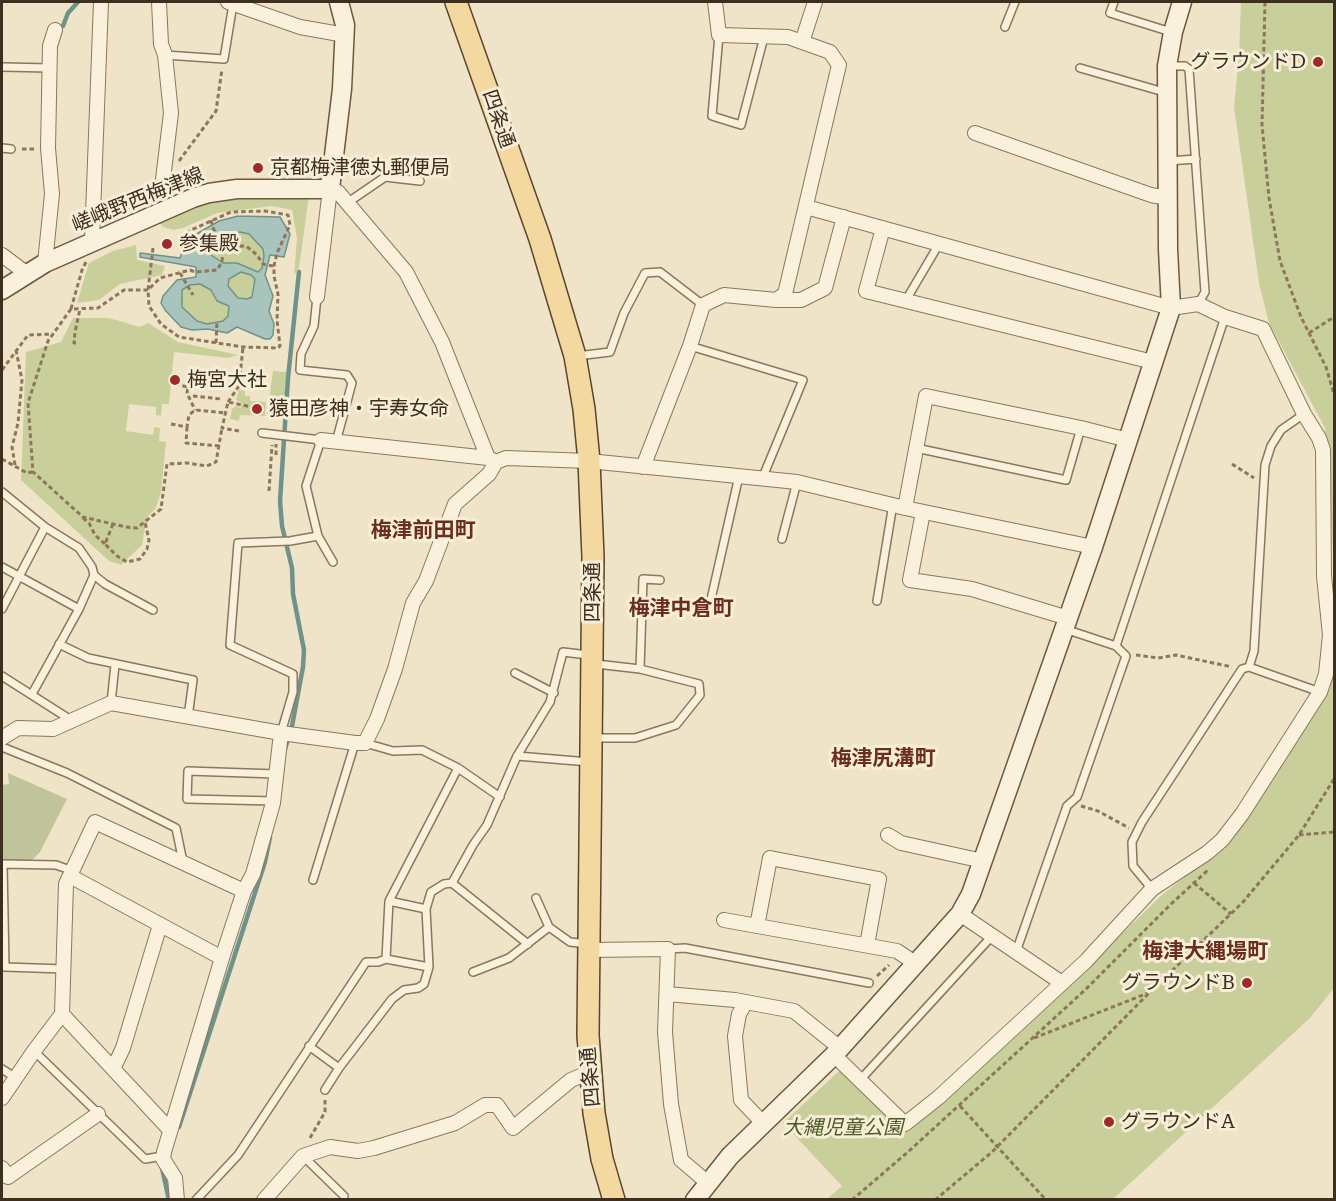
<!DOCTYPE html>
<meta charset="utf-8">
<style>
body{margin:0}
#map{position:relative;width:1336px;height:1201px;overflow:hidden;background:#f0e4c8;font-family:"Roboto Serif",serif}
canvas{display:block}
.frame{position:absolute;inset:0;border:3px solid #3d2e20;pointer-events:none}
</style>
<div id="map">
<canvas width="1336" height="1201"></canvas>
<div class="frame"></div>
</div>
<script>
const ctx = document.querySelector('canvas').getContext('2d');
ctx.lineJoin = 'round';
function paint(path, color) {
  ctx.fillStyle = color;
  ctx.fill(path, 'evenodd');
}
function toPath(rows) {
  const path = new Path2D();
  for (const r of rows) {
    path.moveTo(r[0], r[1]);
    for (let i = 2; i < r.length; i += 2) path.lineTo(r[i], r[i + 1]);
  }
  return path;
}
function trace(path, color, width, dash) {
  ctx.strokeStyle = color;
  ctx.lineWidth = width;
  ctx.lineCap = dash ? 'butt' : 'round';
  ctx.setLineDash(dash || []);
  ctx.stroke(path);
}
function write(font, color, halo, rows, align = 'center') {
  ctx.font = font + ' "Roboto Serif","Noto Sans JP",serif';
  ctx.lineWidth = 6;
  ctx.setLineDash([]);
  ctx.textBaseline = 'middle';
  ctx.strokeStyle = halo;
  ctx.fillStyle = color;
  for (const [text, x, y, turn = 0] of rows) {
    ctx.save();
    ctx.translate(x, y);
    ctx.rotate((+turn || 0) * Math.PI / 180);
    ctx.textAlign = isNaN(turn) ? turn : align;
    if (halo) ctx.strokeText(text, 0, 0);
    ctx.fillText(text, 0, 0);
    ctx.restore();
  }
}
const green = toPath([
 [1241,2,1334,2,1334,621,1334,567,1325,428,1269,323,1259,283,1234,107,1239,55],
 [260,196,309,196,299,268,294,275,297,238,292,210,272,206,217,213,183,228,173,230,163,227,158,221,196,205],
 [240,231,249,234,263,249,264,256,262,268,257,272,237,263,223,263,205,251,205,241,223,233],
 [136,245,137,260,165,266,162,275,120,284,99,300,77,303,89,263,113,251],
 [242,272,251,275,255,279,252,297,247,299,238,298,228,286,229,279],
 [200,284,211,290,217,301,229,306,228,316,223,321,207,324,197,321,182,307,182,290,190,285],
 [73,318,109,318,140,327,148,323,178,342,238,355,228,358,174,352,169,404,162,404,161,416,156,415,156,407,129,404,126,431,153,435,154,427,160,428,159,441,166,442,161,492,156,508,147,517,142,545,121,565,109,561,21,480,26,352,61,342],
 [273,371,287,372,282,417,267,415],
 [239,390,245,391,245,396,250,396,250,401,266,402,265,416,240,415,239,421,230,419,232,409,236,406,241,408,242,403,236,400],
 [1334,644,1334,988,1310,1018,1113,1199,827,1199,842,1186,783,1123,839,1071,847,1073,903,1132,1040,1013,1163,894,1227,844,1322,699]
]);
const cemetery = toPath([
 [8,773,67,799,40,852,30,862,2,859,2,785,9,784]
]);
const water = toPath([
 [238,216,280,217,290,234,284,257,270,255,265,275,273,296,269,311,274,324,273,335,270,339,265,339,237,327,227,333,208,329,192,330,181,327,165,310,161,303,163,296,177,280,196,277,196,267,140,257,140,253,180,258,186,240,219,221,238,216],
 [240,232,249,234,263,249,264,256,262,268,258,272,237,263,223,263,205,251,205,241,223,233,240,232],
 [241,272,251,275,255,279,252,297,247,299,238,298,228,286,229,279,241,272],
 [200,284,211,290,217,301,229,306,228,316,223,321,207,324,197,321,182,307,182,290,190,285,200,284]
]);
const stream = toPath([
 [63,26,68,13,78,2],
 [285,749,292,726,303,667,304,650,293,594,292,568,282,526,280,501,288,378,299,272],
 [179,1127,265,862,270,837],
 [162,1168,169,1200]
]);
const path = toPath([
 [1265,2,1262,125,1269,198,1280,261,1301,317,1326,367,1334,394],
 [22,149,36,149],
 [179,161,216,111,222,69],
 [128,209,128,205,155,189],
 [211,220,213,228,223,249],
 [153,248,148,290,149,306,161,324,179,337,243,347,278,348,280,346,277,320,278,294,274,276,274,266,277,253,290,225,288,215,265,211,231,212,189,231],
 [86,262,82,270,71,309,98,308,124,290,148,290,160,278,190,270,195,272,217,270,222,262,223,249,225,247,246,246,257,255,263,264,273,266],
 [180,273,193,295],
 [71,309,48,341,28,403,33,472,83,517,126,527,137,528,161,509,167,464,187,463,207,466,216,462,222,428],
 [1309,333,1334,317],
 [76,343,74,343,75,332,80,309],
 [216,343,217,321],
 [2,370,28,335,53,334],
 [175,384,188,387,187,393,195,410],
 [193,396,221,399],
 [228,402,239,386,243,347],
 [171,424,187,427,189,415,195,410,226,413],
 [187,427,186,443,220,446],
 [239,431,222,428,228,402,252,407],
 [276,455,276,444],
 [2,459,27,473,33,472],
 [1232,464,1254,478],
 [15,465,12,447,18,423,22,380,16,350],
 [269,491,272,445],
 [83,518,89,523,95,535,105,544],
 [113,524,105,544,117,556,127,562,140,559,147,549,149,540,145,522],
 [1136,655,1158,658,1176,655,1232,667],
 [1081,806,1098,811,1129,828],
 [1299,835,1334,832],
 [1194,883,1231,914],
 [877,976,889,965],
 [1034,1038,1148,993],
 [960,1106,1046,1200],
 [310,1138,325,1112,325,1100],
 [852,1200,909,1151,1085,990,1170,905,1208,870],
 [935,1200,992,1152,1150,992,1243,902,1299,835,1334,779]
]);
const lane = toPath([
 [1114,2,1110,13,1171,32],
 [1005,27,1015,2],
 [719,35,712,116,741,125,764,37],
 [165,55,224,59,233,4],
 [1169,66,1185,66,1189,69,1205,292,1198,304],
 [2,67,50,68],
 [1080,68,1164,92],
 [2,148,11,149],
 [1168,161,1196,159],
 [347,203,385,177,420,181],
 [317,297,314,326,301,354,300,370,347,375,352,383,336,442],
 [906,300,939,244],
 [690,346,803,380,762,479],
 [577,356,610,352,624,313,645,273,660,272,703,305],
 [262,433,321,440,306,486,318,536,333,562],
 [916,448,1066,480,1081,428],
 [2,492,45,527,79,548,92,567,94,575,79,609,32,694],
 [782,539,797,482],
 [2,567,79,609],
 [94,575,105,584,153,610],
 [877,601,893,504],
 [709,608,739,476],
 [2,609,45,527],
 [59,644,88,658,193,680,188,717],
 [1116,646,1225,317],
 [1249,667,1254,651,1265,465,1271,446,1281,430,1304,414],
 [640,669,643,579,660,580],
 [515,673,554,693],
 [2,676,71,720],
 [111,703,115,665],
 [281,733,293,692,293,674,230,645,238,543,290,541,318,536],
 [595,738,635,738,676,725,700,695,699,684,640,669,596,664],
 [365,743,393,751,422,750,458,768,500,797],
 [2,747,67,773,176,828,183,862],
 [517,756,589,762],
 [274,801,187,799,188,771,276,774],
 [313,880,355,743],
 [452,883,528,944],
 [1152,889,1133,866,1132,842,1142,822,1242,669,1249,667,1320,692],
 [536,898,549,927],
 [389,901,426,909],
 [668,949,685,948,869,983],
 [1016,952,1067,806,1077,797,1126,656,1116,646,1065,629],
 [386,959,389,901,458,768],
 [64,969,5,967,3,864,56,865,73,871],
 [473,972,509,958,549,927,570,942,588,944],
 [309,1046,339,1068],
 [34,1051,145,1159,163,1156],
 [2,1069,16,1078],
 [861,1079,992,936],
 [325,1090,339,1068,392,999,404,990,418,988,424,984,429,967,426,909,431,892,444,884,452,883,473,845,487,825,517,756,550,702,563,652,588,655],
 [303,1156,344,1196],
 [196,1200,238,1155,366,962,378,962,386,959,429,967]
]);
const street = toPath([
 [159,2,161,44,165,55,171,113,163,179],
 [228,2,300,27,345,35],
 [802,42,815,2],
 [975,133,1151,195,1168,198],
 [806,207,1171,308,1198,304,1225,317,1263,329,1304,414,1319,438,1323,450,1324,576,1330,635,1326,674,1320,692,1242,814,1222,840,1207,853,1152,889,1086,961,939,1097,905,1124,834,1055],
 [883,228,866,291,1153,362],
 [92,241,101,2],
 [2,255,26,273],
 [45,263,52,194,48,148,50,46,55,30],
 [317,297,330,189,338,192,406,272,442,342,488,458,496,462],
 [776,300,801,300,825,288,844,217],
 [321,440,488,458],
 [643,467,690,346,703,305,724,295,776,300,785,294,839,65,830,52,788,37,719,35,715,2],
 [905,508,926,396,1081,428,1128,440],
 [923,512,910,580,972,589,1068,618],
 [281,733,355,743,365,743,377,719,395,669,413,603,426,581,455,504,489,474,496,462,506,458,589,461,797,482,905,508,1093,547],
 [2,738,18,728,53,729,111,703,281,733,273,803,253,874,244,891,222,958,164,1152,163,1159,175,1178,177,1200],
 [888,835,901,843,983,861],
 [70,876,222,958],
 [960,914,1062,983],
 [724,920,897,951,915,963],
 [757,926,770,858,879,879,867,945],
 [590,950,668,949,665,1032,671,1104,681,1160,708,1183],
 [667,994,735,1000,794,1011,840,1048],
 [746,1002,739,1014,735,1036,741,1100,763,1123],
 [62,1014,170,1130],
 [113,1069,123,1048,160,925],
 [2,1098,34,1051,62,1014,66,884,95,822,244,891],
 [2,1168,8,1177,98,1114],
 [264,1200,303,1156,330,1147,358,1151,374,1148,455,1123,485,1105,497,1105,513,1128,571,1080,590,1072]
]);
const secondary = toPath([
 [2,290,45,263,193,198,209,193,237,189,330,189,342,89,345,25,339,2],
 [695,1200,730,1156,834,1055,960,914,971,894,1093,547,1171,308,1168,249,1167,66,1173,32,1182,2]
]);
const primary = toPath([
 [456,2,540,239,575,356,584,409,589,461,593,557,588,1035,594,1113,602,1159,614,1200]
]);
const markers = [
 [1318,62,6,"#9e2a2b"],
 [258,168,6,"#9e2a2b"],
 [167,244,6,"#9e2a2b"],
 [175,380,6,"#9e2a2b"],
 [257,409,6,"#9e2a2b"],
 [1247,983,6,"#9e2a2b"],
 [1109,1122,6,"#9e2a2b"]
];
const poiNames = [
 ["グラウンドD",1306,62,"right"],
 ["京都梅津徳丸郵便局",270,168],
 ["参集殿",179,244],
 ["梅宮大社",187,380],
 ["猿田彦神・宇寿女命",269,409],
 ["グラウンドB",1235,983,"right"],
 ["グラウンドA",1121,1122]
];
const streetNames = [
 ["四条通",498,119,71],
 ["嵯峨野西梅津線",138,200,-22],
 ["四条通",593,592,-90],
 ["四条通",591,1077,-95]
];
const parkNames = [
 ["大縄児童公園",843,1128]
];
const neighbourhoodNames = [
 ["梅津前田町",423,531],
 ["梅津中倉町",681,609],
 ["梅津尻溝町",883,759],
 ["梅津大縄場町",1205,952]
];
paint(green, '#c9cf9b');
paint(cemetery, '#bfc49a');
paint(water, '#a9c4bc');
trace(water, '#6f938a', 1.5);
trace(stream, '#6f938a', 4.5);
trace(lane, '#8d765c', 10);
trace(street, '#8d765c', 16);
trace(secondary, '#6f573f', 21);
trace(primary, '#5b4430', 24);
trace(path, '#8d765c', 3, [4.5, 3]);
trace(lane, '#faf1dc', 7);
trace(street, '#faf1dc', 14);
trace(secondary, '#faf1dc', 18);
trace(primary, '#f3d9a0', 21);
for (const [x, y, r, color] of markers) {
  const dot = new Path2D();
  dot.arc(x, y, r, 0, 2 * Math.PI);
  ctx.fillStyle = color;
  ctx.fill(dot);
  trace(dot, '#f7eed8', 2);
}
write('20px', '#3d2e20', '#f7eed8', poiNames, 'left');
write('20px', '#3d2e20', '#f7eed8', streetNames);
write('italic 20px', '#4d5a26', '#f7eed8', parkNames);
write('bold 21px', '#6b2e1e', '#f7eed8', neighbourhoodNames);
</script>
